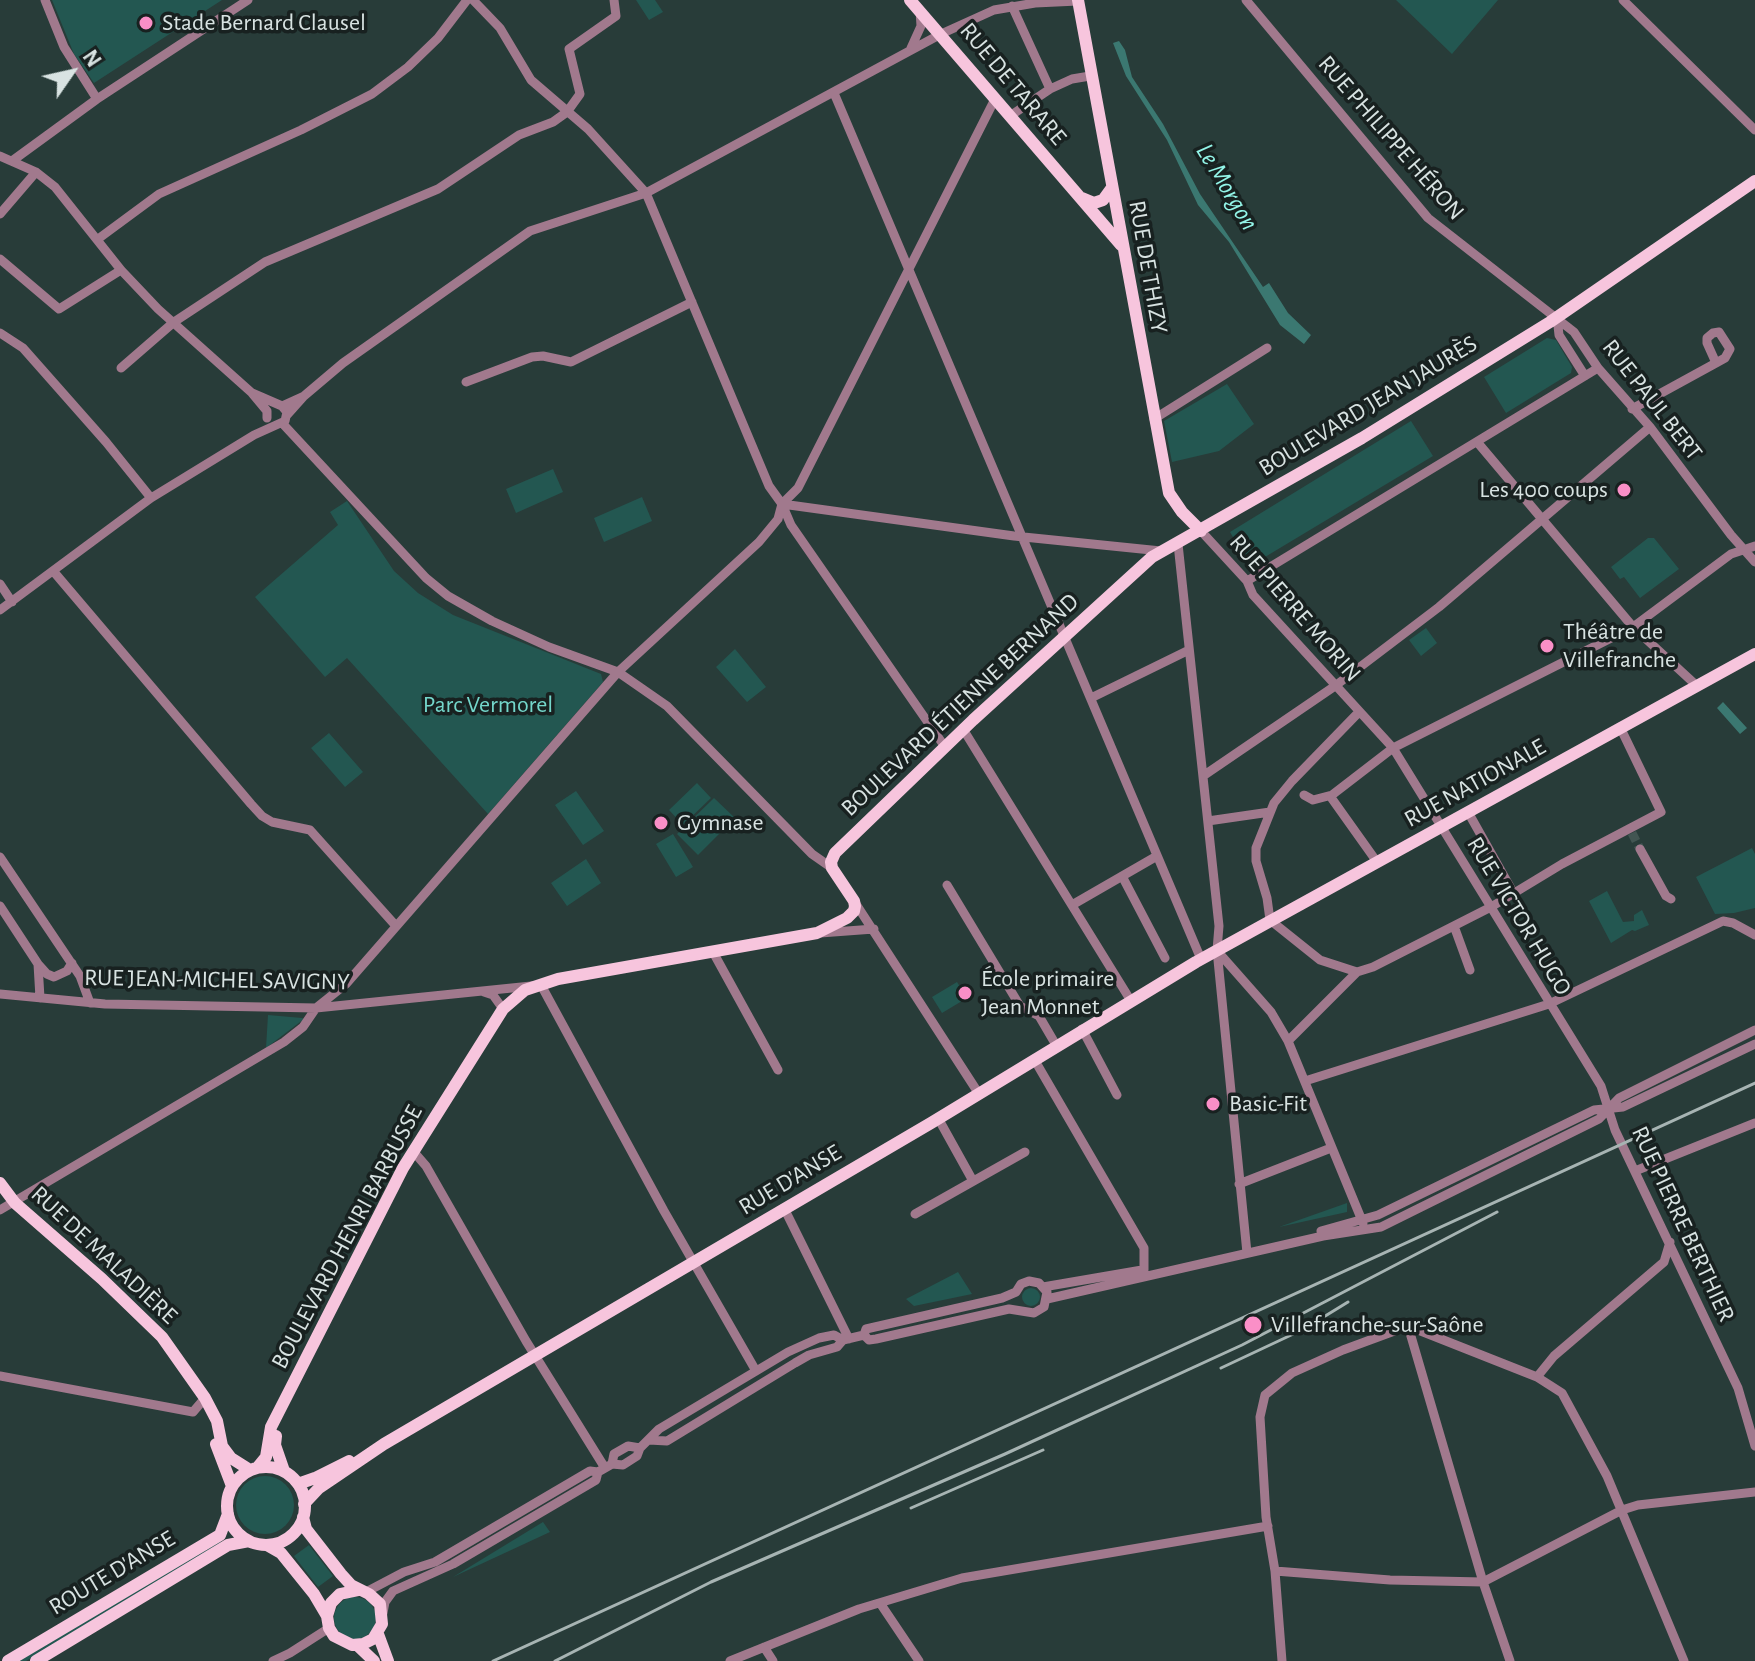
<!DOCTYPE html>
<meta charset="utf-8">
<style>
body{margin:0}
#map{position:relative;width:1755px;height:1661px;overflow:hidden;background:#283c39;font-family:"Alegreya Sans",sans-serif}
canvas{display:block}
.north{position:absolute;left:32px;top:32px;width:80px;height:80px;-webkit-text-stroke:6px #182120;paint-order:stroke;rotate:56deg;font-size:22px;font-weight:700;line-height:32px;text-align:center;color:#d8e3e2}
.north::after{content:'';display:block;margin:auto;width:28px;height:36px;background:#d8e3e2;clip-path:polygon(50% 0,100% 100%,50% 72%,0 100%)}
</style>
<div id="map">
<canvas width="1755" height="1661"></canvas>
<div class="north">N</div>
</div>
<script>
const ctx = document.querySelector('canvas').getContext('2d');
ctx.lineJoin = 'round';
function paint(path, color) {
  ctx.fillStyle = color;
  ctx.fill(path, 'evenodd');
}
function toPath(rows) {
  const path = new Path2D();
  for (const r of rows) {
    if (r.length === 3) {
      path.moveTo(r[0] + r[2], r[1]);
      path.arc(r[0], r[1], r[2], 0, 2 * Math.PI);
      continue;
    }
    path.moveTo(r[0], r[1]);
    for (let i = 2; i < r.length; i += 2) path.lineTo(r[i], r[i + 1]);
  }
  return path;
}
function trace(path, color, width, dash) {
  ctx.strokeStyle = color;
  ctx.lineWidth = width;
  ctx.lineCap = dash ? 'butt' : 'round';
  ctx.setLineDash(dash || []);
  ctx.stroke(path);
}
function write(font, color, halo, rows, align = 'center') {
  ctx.font = font + ' "Alegreya Sans",sans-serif';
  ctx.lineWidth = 7;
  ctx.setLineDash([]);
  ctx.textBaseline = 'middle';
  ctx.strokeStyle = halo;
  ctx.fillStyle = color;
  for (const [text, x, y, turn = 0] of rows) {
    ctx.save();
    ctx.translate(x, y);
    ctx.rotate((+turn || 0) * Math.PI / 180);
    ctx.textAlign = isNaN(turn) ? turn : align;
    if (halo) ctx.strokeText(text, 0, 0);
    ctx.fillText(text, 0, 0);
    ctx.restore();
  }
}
const green = toPath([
 [52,0,222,0,94,83,74,54],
 [636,0,655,0,663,12,649,20],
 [1396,0,1498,0,1452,54],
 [1547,338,1556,340,1572,367,1571,373,1506,413,1484,377],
 [1227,384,1254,424,1219,451,1172,462,1164,421],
 [1411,421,1433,456,1250,566,1230,532],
 [553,469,563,492,516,513,506,489],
 [642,497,652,521,604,542,594,518],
 [347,501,394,571,418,593,453,615,601,674,603,682,488,814,347,658,325,677,255,597,338,525,330,512],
 [1648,538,1654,538,1679,569,1640,598,1624,577,1620,579,1611,567],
 [1426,628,1437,643,1421,656,1409,640],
 [735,649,766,687,747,702,716,667],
 [329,733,363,772,345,787,311,748],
 [697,783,711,798,683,825,669,810],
 [576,791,604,831,583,845,555,805],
 [714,798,735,818,698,855,677,834],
 [673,834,693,867,676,877,656,844],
 [1752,848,1755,854,1755,908,1734,913,1715,914,1696,877],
 [586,859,601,883,567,906,551,883],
 [1607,891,1623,922,1634,921,1634,915,1642,910,1649,925,1635,931,1632,930,1611,943,1589,901],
 [957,982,967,998,942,1013,932,997],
 [268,1015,302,1018,304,1019,266,1048],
 [1347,1203,1347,1212,1279,1227],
 [958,1272,972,1294,914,1306,906,1299],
 [1031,1297,9],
 [265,1505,29],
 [543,1522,550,1532,453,1577],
 [221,1541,222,1543,185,1567,26,1661,17,1661],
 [309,1545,333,1576,318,1587,294,1556],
 [355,1618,21]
]);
const water = toPath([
 [1119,41,1125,50,1132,77,1163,124,1200,194,1263,287,1269,283,1288,313,1311,335,1304,344,1280,325,1229,242,1198,205,1167,140,1126,76,1113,43],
 [1723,702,1747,728,1740,734,1717,708]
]);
const minorTunnel = toPath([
 [1632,833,1640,849]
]);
const minor = toPath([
 [45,0,64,47,97,99],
 [473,0,500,28,531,80,588,129,646,193,769,486,782,504,791,525,945,747],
 [1246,0,1428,218,1574,332,1598,368,1650,427,1731,535,1755,562],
 [1623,0,1755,130],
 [1012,6,1050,89],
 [911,48,921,26,920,10],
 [834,93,1201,959],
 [1010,116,1050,89,1072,79,1090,76],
 [0,156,36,172,55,187,121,270,158,309,252,393,267,411,267,418],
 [12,161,97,99,248,0],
 [0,214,36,172],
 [98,239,159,194,301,130,372,94,408,67,438,38,467,0],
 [0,259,59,309,121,270],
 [1557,317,1559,335,1585,376],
 [1719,332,1730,349,1725,358,1716,363,1707,343,1707,338,1713,333,1719,332],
 [0,333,23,348,106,442,151,498],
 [121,368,174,322,265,262,438,189,519,135,553,122,567,112,580,94,569,49,616,16,614,0],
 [466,382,532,357,543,356,571,362,692,302],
 [304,396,343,363,530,231,646,193,941,34,994,10,1035,3,1078,1],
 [282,406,304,396,287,415],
 [1632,409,1716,363],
 [1154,419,1267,348],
 [283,424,426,578,448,596,492,621,549,647,618,672,667,706,812,854,832,868],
 [1478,443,1633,627,1696,685],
 [782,504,1014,536,1161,551],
 [1201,531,1247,581,1253,595,1393,748,1601,1086,1615,1130,1738,1388,1755,1446],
 [1178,544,1219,926,1217,950,1247,1253],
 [54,572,251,804,262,816,272,822,310,830,396,926],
 [1247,581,1598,368],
 [0,584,12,602],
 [0,610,151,498,254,435,285,421,287,412,282,406,252,393],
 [1091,698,1189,650],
 [963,729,1131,1001],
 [1203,776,1335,686,1439,607,1650,427],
 [1304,795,1313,800,1332,795,1393,748,1633,627,1731,554,1755,546],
 [1330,796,1377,862],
 [1468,812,1514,894],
 [1208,821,1270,812],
 [1640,849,1666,896,1671,899],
 [0,857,80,976,90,1003],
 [1122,876,1165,958],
 [947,885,1020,1006,1039,1016,1056,1045],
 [854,901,979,1094],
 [1072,905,1157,856],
 [0,906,38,964,40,998],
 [1454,926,1470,970],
 [820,933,874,929],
 [713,952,778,1070],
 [1219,953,1271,1012,1288,1041,1363,1223],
 [38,964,47,974,54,977,67,971,72,963],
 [1357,972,1373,967,1491,907,1562,864,1661,812,1620,727],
 [1357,972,1320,960,1270,920,1267,898,1256,861,1256,848,1274,803,1292,781,1359,712],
 [484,992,493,995,503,1009],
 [0,994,105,1004,316,1008,541,985,664,1211,756,1371],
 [1082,1029,1117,1095],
 [1288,1041,1357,972],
 [1034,1059,1144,1248,1144,1270],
 [1305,1081,1549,1004,1723,921,1733,923,1755,935],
 [938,1118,973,1181],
 [413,1151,426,1166,526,1341,605,1468],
 [1635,1171,1755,1123],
 [1239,1184,1331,1148],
 [784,1208,849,1339],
 [0,1210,284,1042,303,1027,316,1008,346,984,618,672,759,542,778,519,782,504,798,488,995,99],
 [915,1214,1025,1152],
 [1321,1231,1378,1215,1594,1110,1623,1107,1755,1044],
 [1043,1287,1142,1270],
 [1047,1299,1323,1236,1381,1227,1599,1119,1619,1098,1755,1030],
 [1408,1326,1537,1377,1562,1393,1607,1476,1684,1661],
 [1408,1326,1483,1582,1510,1661],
 [0,1376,193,1412,205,1398],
 [1537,1377,1554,1356,1664,1262,1670,1242],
 [649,1440,667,1441,795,1363,809,1355,837,1347,843,1340,864,1335,866,1329,1002,1298,1016,1292,1021,1284,1029,1281,1039,1283,1047,1292,1044,1307,1034,1313,1009,1309,876,1339,869,1340,864,1335],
 [612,1464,614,1454,628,1446,640,1448],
 [1275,1571,1390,1580,1483,1582,1622,1510,1638,1505,1755,1492],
 [366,1592,404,1572,435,1562,590,1471,598,1472,612,1464,623,1465,637,1456,640,1448,659,1429,788,1352,819,1338,834,1335,843,1340],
 [880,1603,919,1661],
 [383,1613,385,1602,393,1591,453,1564,596,1480,598,1472],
 [764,1647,773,1661],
 [273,1661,290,1653,329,1628],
 [730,1661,859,1609,962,1578,1268,1526],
 [1282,1661,1275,1571,1266,1517,1260,1417,1265,1395,1292,1373,1343,1350,1408,1326]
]);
const major = toPath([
 [910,0,1121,245],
 [1078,0,1169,493,1182,512,1201,531],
 [1082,198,1094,203,1103,200,1111,189],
 [0,1183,15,1203,102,1279,162,1337,205,1398,217,1421,222,1446,231,1458,250,1470],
 [276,1436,275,1445,284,1471],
 [216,1444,232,1486],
 [266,1506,39],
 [257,1468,266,1457,271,1427,403,1168,503,1009,525,990,558,979,817,933,847,918,854,911,855,906,854,901,832,868,831,862,835,853,973,720,1152,557,1362,438,1550,322,1755,181],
 [298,1484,315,1478,349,1461],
 [304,1504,319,1488,384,1444,931,1123,1196,962,1755,654],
 [267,1545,281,1553,314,1594,327,1616,329,1628,334,1636,352,1645,363,1644,373,1639,382,1624,380,1604,369,1594,351,1585,341,1574,306,1529,303,1517],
 [327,1616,331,1603,340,1594,359,1590],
 [378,1634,388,1661],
 [357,1645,374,1661],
 [8,1661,220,1535,228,1514],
 [36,1661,228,1545,249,1541]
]);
const rail = toPath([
 [1221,1368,1304,1329,1348,1302],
 [911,1508,1043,1450],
 [493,1661,1755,1083],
 [555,1661,711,1582,1005,1454,1242,1345,1497,1212]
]);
const markers = [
 [146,23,8,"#fa8fc7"],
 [1624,490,8,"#fa8fc7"],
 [1547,646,8,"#fa8fc7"],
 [661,823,8,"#fa8fc7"],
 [965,993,8,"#fa8fc7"],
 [1213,1104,8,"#fa8fc7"],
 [1253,1325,10,"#fa8fc7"]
];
const poiNames = [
 ["Stade Bernard Clausel",162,23],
 ["Les 400 coups",1608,490,"right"],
 ["Théâtre de",1563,632],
 ["Villefranche",1563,660],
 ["Gymnase",677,823],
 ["École primaire",981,979],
 ["Jean Monnet",981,1007],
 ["Basic-Fit",1229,1104],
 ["Villefranche-sur-Saône",1271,1325]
];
const streetNames = [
 ["RUE DE TARARE",1013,84,50],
 ["RUE PHILIPPE HÉRON",1391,138,49],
 ["RUE DE THIZY",1148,267,80],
 ["RUE PAUL BERT",1652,400,52],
 ["BOULEVARD JEAN JAURÈS",1368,406,-31],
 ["RUE PIERRE MORIN",1295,608,49],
 ["BOULEVARD ÉTIENNE BERNAND",960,705,-43],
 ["RUE NATIONALE",1475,783,-29],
 ["RUE VICTOR HUGO",1519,916,59],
 ["RUE JEAN-MICHEL SAVIGNY",217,980,1],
 ["RUE D'ANSE",790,1180,-31],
 ["RUE PIERRE BERTHIER",1683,1224,65],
 ["BOULEVARD HENRI BARBUSSE",347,1237,-62],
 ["RUE DE MALADIÈRE",104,1255,43],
 ["ROUTE D'ANSE",112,1573,-31]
];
const parkNames = [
 ["Parc Vermorel",488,705]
];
const waterNames = [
 ["Le Morgon",1227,187,59]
];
paint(green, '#235751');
paint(water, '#3b7871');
trace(minorTunnel, '#425552', 9, [9, 4.5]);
trace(minor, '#a1798d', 9);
trace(major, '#f7c5dd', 12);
trace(rail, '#a7b4b3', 3);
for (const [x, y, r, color] of markers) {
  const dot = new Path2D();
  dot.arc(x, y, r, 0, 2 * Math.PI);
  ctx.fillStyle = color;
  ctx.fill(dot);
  trace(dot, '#182120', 3);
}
write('24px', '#d8e3e2', '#182120', poiNames, 'left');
write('24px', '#d8e3e2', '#182120', streetNames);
write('24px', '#74d7cb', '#182120', parkNames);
write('italic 26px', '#93f5e8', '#182120', waterNames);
</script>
